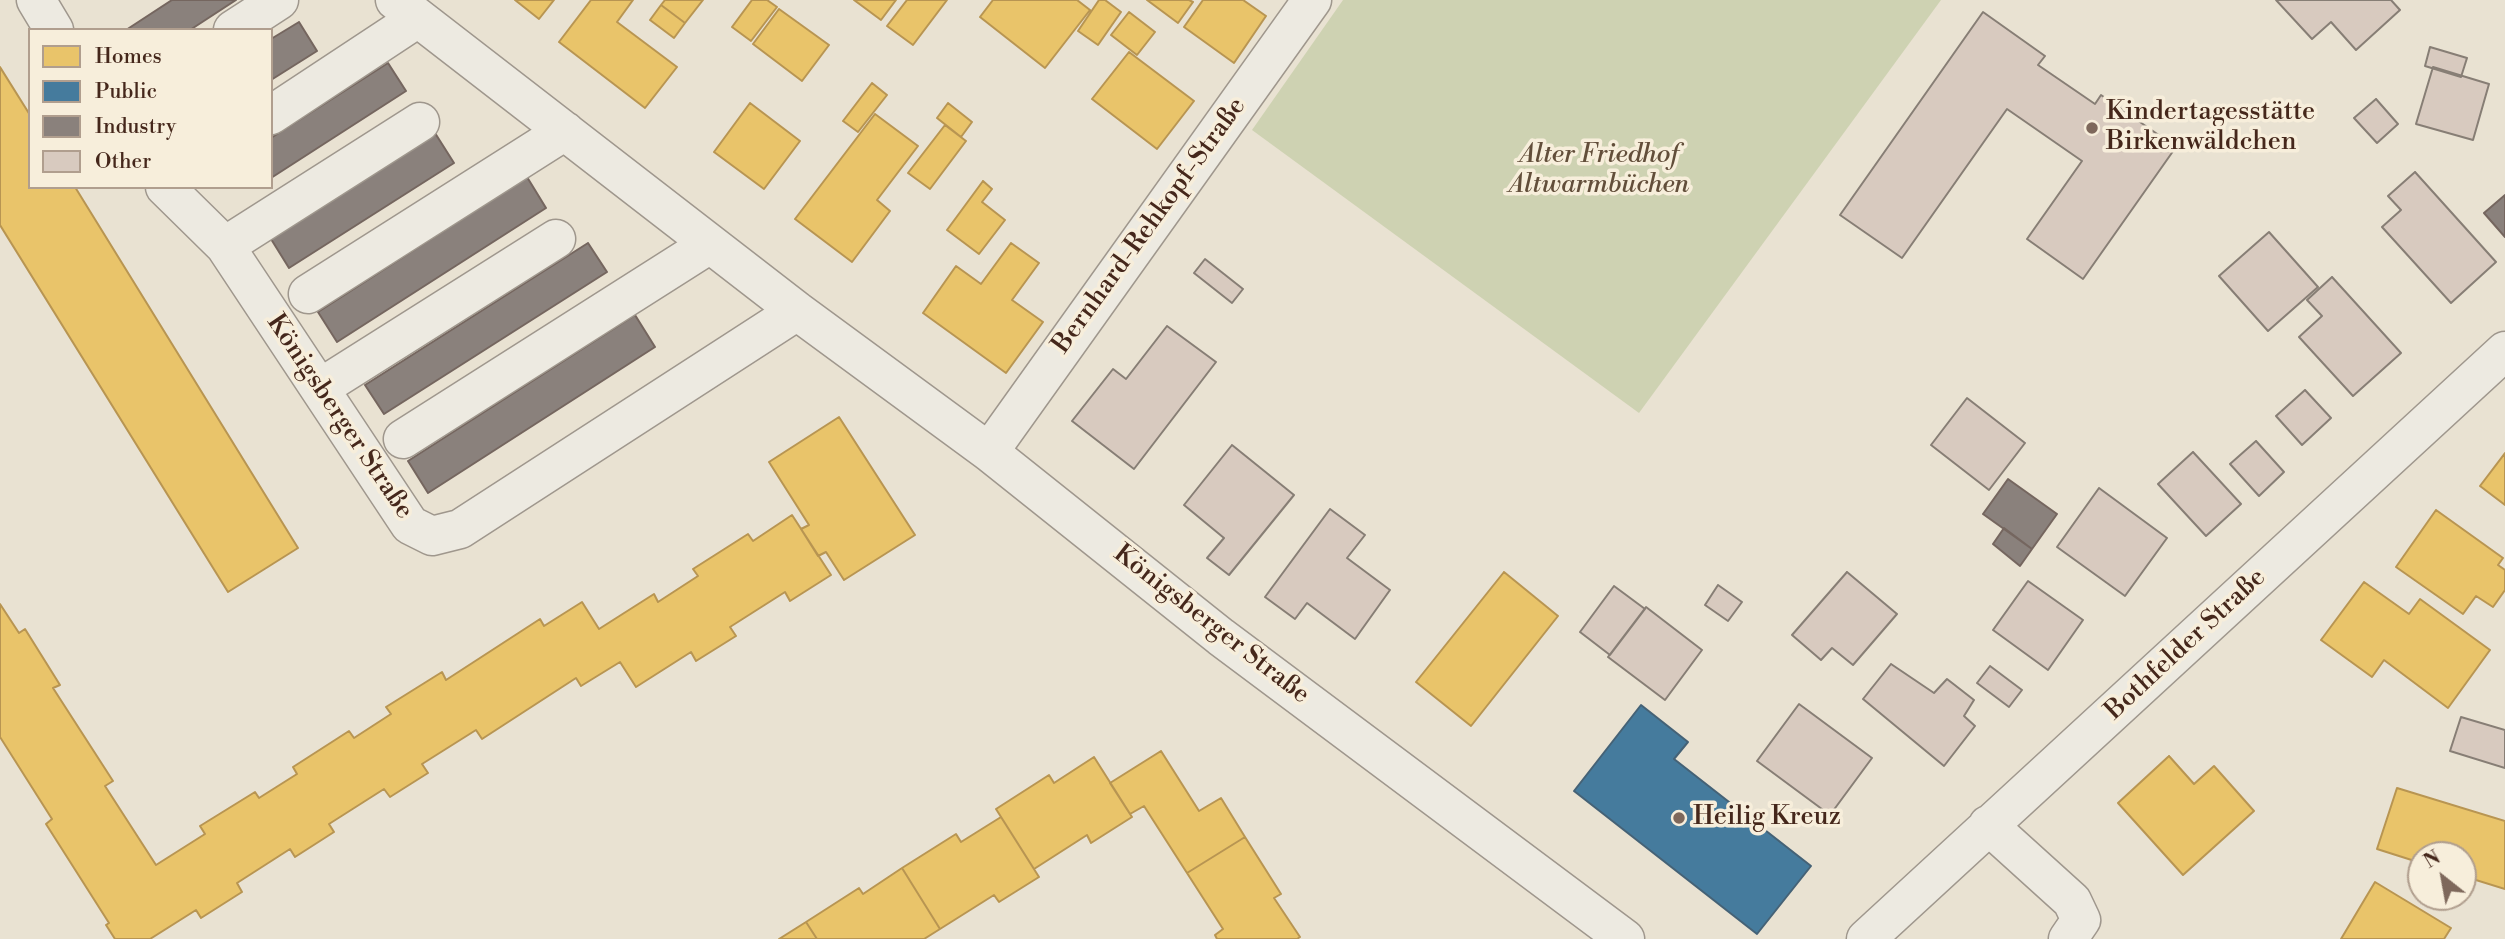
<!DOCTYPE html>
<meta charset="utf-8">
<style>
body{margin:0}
#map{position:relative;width:2505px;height:939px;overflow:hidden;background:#e9e2d2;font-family:"Libre Bodoni",serif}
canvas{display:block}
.legend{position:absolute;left:28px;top:28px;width:245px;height:161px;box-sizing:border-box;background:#f7eedb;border:2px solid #b09e8e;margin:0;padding:9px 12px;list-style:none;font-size:21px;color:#45271b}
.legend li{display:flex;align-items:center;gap:14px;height:35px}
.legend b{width:35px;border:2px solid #b09e8e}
.north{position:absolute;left:2407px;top:841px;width:70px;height:70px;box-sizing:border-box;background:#f7eedb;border:2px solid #b09e8e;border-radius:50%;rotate:329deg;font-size:19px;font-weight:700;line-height:28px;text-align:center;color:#45271b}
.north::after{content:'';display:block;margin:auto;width:24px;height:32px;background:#7e685b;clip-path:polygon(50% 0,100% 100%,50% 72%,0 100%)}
</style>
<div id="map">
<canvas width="2505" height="939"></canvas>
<ul class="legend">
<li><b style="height:19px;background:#e9c46a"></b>Homes</li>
<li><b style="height:19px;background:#457b9d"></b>Public</li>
<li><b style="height:19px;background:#8a817c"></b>Industry</li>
<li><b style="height:19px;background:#d8cabf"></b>Other</li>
</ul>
<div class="north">N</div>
</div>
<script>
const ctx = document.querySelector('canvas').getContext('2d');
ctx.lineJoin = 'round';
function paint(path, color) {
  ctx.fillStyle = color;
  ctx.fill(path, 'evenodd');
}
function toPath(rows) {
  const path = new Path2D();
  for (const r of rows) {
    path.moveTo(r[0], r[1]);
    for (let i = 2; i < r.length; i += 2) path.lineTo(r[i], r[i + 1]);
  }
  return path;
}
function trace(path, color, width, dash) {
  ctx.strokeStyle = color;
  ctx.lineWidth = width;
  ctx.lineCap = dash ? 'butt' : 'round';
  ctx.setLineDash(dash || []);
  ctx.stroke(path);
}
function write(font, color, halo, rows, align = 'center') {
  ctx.font = font + ' "Libre Bodoni",serif';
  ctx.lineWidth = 7;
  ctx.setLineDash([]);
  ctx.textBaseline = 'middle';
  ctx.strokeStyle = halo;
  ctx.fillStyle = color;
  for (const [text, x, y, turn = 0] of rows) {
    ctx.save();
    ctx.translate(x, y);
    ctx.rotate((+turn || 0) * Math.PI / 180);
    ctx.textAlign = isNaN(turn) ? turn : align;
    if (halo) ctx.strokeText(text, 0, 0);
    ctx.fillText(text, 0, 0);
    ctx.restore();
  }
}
const green = toPath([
 [1343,0,1941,0,1639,413,1252,130]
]);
const homes = toPath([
 [515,0,554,0,539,19,515,0],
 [591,0,633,0,617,22,677,67,645,108,559,42,591,0],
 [665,0,703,0,685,23,661,5,665,0],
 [752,0,767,0,777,7,751,41,732,27,752,0],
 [854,0,896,0,881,20,854,0],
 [907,0,947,0,913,45,887,26,907,0],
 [993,0,1077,0,1090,10,1045,68,980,17,993,0],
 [1099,0,1105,0,1121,12,1098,45,1078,31,1099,0],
 [1147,0,1189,0,1193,2,1178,23,1147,0],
 [1203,0,1243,0,1266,16,1234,63,1184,27,1203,0],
 [661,5,685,23,674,38,650,20,661,5],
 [779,9,829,45,802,81,753,44,779,9],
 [1129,12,1155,32,1137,55,1111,35,1129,12],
 [1129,52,1194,101,1157,149,1092,99,1129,52],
 [0,67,30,115,30,187,75,187,298,548,228,592,0,225,0,67],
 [872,83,887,95,858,132,843,121,872,83],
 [750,103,800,141,764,189,714,152,750,103],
 [948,103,972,122,961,137,937,118,948,103],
 [875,114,918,146,877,200,890,211,852,262,795,219,875,114],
 [945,125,966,141,930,189,908,173,945,125],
 [983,181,992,189,982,202,1005,220,979,254,947,230,983,181],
 [1011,243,1039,263,1012,300,1043,322,1006,373,923,313,956,266,981,284,1011,243],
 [839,417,915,535,844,580,826,552,818,556,801,529,809,525,769,462,839,417],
 [2505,453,2505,505,2480,486,2505,453],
 [2436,510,2503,558,2498,565,2505,570,2505,590,2493,607,2476,596,2463,614,2396,567,2436,510],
 [792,515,831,575,790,601,785,592,730,627,736,636,696,661,691,652,636,687,620,662,581,686,576,678,482,739,476,730,422,764,428,773,390,797,384,789,329,824,334,832,295,857,290,849,237,883,242,892,201,918,196,910,150,939,115,939,106,925,109,923,46,824,52,819,0,737,0,604,19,633,25,629,60,685,53,688,113,781,105,786,156,865,205,834,200,826,255,792,259,798,297,774,293,767,349,731,354,738,391,714,386,707,442,672,446,680,540,619,544,626,582,602,599,629,654,594,658,602,698,576,693,569,748,534,753,541,792,515],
 [1504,572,1558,616,1471,726,1416,682,1504,572],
 [2364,582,2409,614,2420,599,2490,650,2448,708,2384,660,2372,677,2321,640,2364,582],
 [1161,751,1199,811,1221,798,1245,837,1187,873,1144,806,1130,814,1110,783,1161,751],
 [2169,756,2194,784,2214,766,2254,811,2183,875,2118,803,2169,756],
 [1094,757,1132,817,1091,843,1087,835,1034,869,996,809,1049,775,1054,783,1094,757],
 [2397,788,2505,821,2505,889,2463,876,2463,855,2421,855,2421,863,2377,849,2397,788],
 [1001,817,1039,877,999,902,994,895,940,929,902,868,956,834,961,842,1001,817],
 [1245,837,1281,894,1274,898,1300,937,1297,939,1217,939,1215,935,1223,929,1187,873,1245,837],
 [902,868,940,929,924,939,817,939,806,922,859,888,863,894,902,868],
 [2375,882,2451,928,2444,939,2341,939,2375,882],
 [806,922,817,939,779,939,806,922]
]);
const public = toPath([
 [1641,705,1688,742,1674,759,1811,866,1757,934,1574,791,1641,705]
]);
const industry = toPath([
 [172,0,236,0,190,30,126,30,172,0],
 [299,22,317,51,271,80,271,39,299,22],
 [388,63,406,91,271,178,271,138,388,63],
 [435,133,454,163,289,268,271,239,435,133],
 [527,177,546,208,337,342,318,312,527,177],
 [2505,195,2505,237,2484,213,2505,195],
 [588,243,607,272,384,414,365,385,588,243],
 [635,315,655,347,428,493,408,461,635,315],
 [2008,479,2057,514,2032,549,1983,514,2008,479],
 [2004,528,2032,549,2020,566,1993,544,2004,528]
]);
const building = toPath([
 [2276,0,2391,0,2400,10,2356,50,2331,22,2312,39,2276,0],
 [1983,12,2045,56,2038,65,2095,104,2101,95,2176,147,2083,279,2027,239,2082,161,2007,109,1902,258,1840,215,1983,12],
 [2430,47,2467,58,2461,77,2425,66,2430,47],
 [2433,67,2489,84,2473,140,2416,124,2433,67],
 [2376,99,2398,124,2377,143,2354,118,2376,99],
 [2415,172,2496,262,2451,303,2382,227,2401,210,2388,196,2415,172],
 [2269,232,2318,287,2268,331,2219,276,2269,232],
 [1205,259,1243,289,1232,303,1194,273,1205,259],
 [2332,277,2401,353,2353,396,2299,337,2322,316,2307,300,2332,277],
 [1167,326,1216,362,1134,469,1072,421,1113,369,1126,379,1167,326],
 [2305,390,2331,418,2302,445,2276,416,2305,390],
 [1967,398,2025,443,1989,490,1931,445,1967,398],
 [2256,441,2284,472,2259,496,2230,464,2256,441],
 [1232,445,1294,495,1229,575,1207,558,1224,538,1184,505,1232,445],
 [2193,452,2241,504,2206,536,2158,484,2193,452],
 [2099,488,2167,538,2125,596,2057,547,2099,488],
 [1330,509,1365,535,1347,558,1390,590,1355,639,1307,603,1295,619,1265,597,1330,509],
 [1847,572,1897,614,1853,665,1832,648,1821,660,1792,635,1847,572],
 [2028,581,2083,620,2048,670,1993,630,2028,581],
 [1718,585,1742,602,1728,621,1705,605,1718,585],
 [1614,586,1645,609,1610,655,1580,632,1614,586],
 [1646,607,1702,650,1665,700,1608,657,1646,607],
 [1891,664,1934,693,1947,679,1974,700,1964,716,1975,726,1944,766,1863,699,1891,664],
 [1990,666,2022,690,2009,707,1977,683,1990,666],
 [1799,704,1872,758,1830,815,1757,761,1799,704],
 [2461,717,2505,730,2505,768,2450,751,2461,717]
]);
const minor = toPath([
 [36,0,54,30],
 [395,0,797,311,989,452,1221,637,1625,939],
 [233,30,279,0],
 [271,115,418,18],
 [165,187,225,246,410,525,432,536,460,529,797,311],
 [225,246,420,122],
 [308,294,565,131],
 [320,388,556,239],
 [403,439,710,244],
 [989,452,1312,0],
 [1988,825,2072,901,2081,920,2068,939],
 [1866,939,2505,351]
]);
const markers = [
 [2092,128,7,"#7e685b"],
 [1679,818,7,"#7e685b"]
];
const poiNames = [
 ["Kindertagesstätte",2106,113],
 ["Birkenwäldchen",2106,143],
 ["Heilig Kreuz",1693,818]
];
const parkNames = [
 ["Alter Friedhof",1599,156],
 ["Altwarmbüchen",1599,186]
];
const streetNames = [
 ["Bernhard-Rehkopf-Straße",1150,226,-54],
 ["Königsberger Straße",339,417,56],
 ["Königsberger Straße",1211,625,38],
 ["Bothfelder Straße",2186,645,-43]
];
paint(green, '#ced2b2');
paint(homes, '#e9c46a');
trace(homes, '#b89552', 2);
paint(public, '#457b9d');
trace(public, '#456276', 2);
paint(industry, '#8a817c');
trace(industry, '#75665f', 2);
paint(building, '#d8cabf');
trace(building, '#877e75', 2);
trace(minor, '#9f978d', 41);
trace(minor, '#edeae1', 38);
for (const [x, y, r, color] of markers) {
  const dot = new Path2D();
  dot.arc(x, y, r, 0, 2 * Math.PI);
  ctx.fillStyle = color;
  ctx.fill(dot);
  trace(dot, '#f7eedb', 2.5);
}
write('26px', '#45271b', '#f7eedb', poiNames, 'left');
write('italic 26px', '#624e3a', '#f7eedb', parkNames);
write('26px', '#45271b', '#f7eedb', streetNames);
</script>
